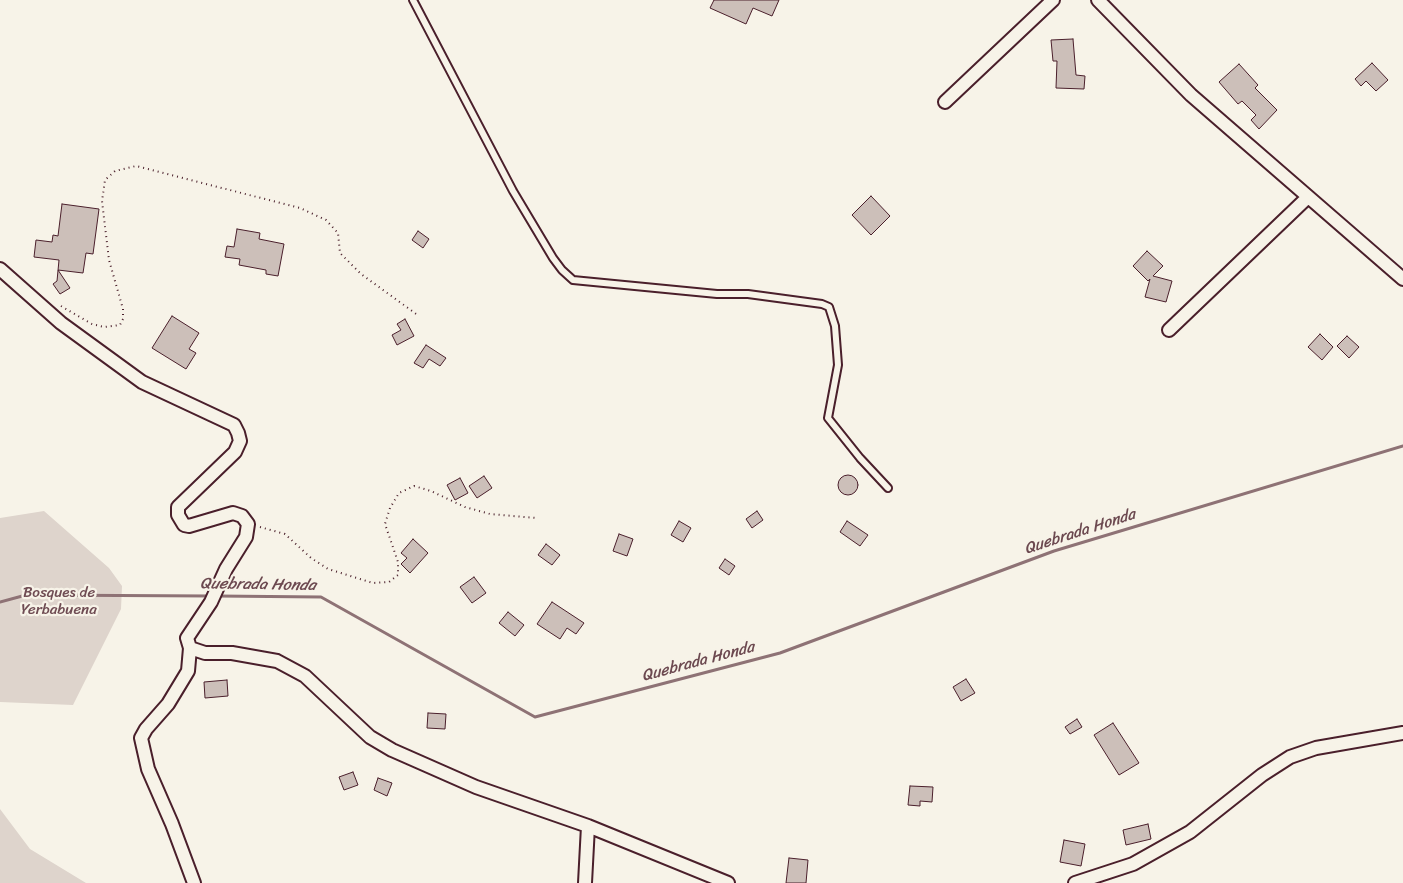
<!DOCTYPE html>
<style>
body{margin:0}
canvas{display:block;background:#f7f3e8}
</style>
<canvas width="1403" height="883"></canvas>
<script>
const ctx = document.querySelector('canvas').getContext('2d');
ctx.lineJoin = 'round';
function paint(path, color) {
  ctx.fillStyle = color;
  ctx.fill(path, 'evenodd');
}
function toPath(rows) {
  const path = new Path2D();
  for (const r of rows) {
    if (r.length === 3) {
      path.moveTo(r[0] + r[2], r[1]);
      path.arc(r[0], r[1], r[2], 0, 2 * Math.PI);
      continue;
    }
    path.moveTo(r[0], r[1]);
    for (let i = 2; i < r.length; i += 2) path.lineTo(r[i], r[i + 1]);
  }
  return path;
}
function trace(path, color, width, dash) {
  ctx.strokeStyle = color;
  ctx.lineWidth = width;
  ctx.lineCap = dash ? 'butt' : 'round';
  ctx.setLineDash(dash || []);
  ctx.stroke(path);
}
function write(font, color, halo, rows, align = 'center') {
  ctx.font = font + ' Sriracha,sans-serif';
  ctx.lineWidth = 4.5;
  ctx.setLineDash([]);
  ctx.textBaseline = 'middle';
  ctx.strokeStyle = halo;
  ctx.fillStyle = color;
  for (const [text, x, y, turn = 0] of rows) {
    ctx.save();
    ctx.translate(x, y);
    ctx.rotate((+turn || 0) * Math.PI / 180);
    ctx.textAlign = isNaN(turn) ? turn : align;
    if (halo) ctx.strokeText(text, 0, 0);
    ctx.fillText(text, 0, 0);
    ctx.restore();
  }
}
const green = toPath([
 [44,511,109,568,122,586,121,609,73,705,0,702,0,518],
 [0,809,30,849,86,883,0,883]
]);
const stream = toPath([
 [217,596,321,597,535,717,780,653,1054,551,1403,446],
 [0,602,26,595,211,596]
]);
const building = toPath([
 [714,0,779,0,772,16,753,8,746,24,710,8,714,0],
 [1073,39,1076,75,1085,76,1084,89,1056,88,1057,61,1053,61,1051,40,1073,39],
 [1372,63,1388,80,1376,91,1366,81,1361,86,1355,79,1372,63],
 [1239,64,1258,85,1255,88,1277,110,1259,129,1251,120,1256,115,1242,101,1238,104,1219,82,1239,64],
 [871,196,890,216,871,235,852,215,871,196],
 [62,204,99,209,93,254,86,253,83,273,58,270,70,288,60,294,53,284,57,281,59,260,34,257,36,240,52,242,53,235,58,236,62,204],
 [237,229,260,233,259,239,284,244,278,276,266,274,266,270,239,265,240,259,225,257,227,246,234,247,237,229],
 [418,231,429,239,423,248,412,240,418,231],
 [1147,251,1163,266,1153,276,1172,281,1166,302,1145,297,1150,279,1148,281,1133,266,1147,251],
 [172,316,199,333,189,349,196,353,186,369,152,348,172,316],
 [405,319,414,336,397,345,392,335,401,330,397,324,405,319],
 [1320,334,1333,347,1322,360,1308,347,1320,334],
 [1347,336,1359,347,1349,358,1337,346,1347,336],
 [426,345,446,358,440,366,429,359,423,368,414,363,426,345],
 [848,485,10],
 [484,476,492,488,477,498,469,486,484,476],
 [460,478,468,493,455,500,447,485,460,478],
 [757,511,763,520,752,528,746,519,757,511],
 [679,521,691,528,683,542,671,535,679,521],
 [847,521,868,535,860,546,840,532,847,521],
 [619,534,633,539,627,556,613,551,619,534],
 [413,539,428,553,410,573,401,564,407,558,401,553,413,539],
 [546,544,560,555,552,565,538,555,546,544],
 [725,559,735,566,729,575,719,568,725,559],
 [474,577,486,593,472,603,460,587,474,577],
 [552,602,584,623,576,634,567,628,560,639,537,624,552,602],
 [508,612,524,625,515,636,499,623,508,612],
 [966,679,975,693,961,701,953,687,966,679],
 [227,680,228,696,205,698,204,682,227,680],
 [428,713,446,714,445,729,427,728,428,713],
 [1077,719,1082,727,1070,734,1065,727,1077,719],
 [1113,723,1139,763,1119,775,1094,735,1113,723],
 [353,772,358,785,344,790,339,777,353,772],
 [378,778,392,783,387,796,374,790,378,778],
 [910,786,933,787,932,802,920,801,920,806,908,805,910,786],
 [1148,824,1151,839,1126,845,1123,830,1148,824],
 [1064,840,1085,844,1081,866,1060,862,1064,840],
 [789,858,808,860,806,883,786,883,789,858]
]);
const path = toPath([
 [61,306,92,324,104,327,120,325,123,319,123,309,109,260,102,201,105,180,115,171,136,166,300,208,326,220,338,233,340,253,361,274,419,316],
 [260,527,285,534,311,558,328,569,373,583,389,582,398,575,398,562,385,524,390,508,399,493,414,486,431,491,465,507,490,514,536,518]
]);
const service = toPath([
 [413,0,513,191,553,258,562,270,573,280,717,294,748,294,822,304,829,307,835,326,838,365,828,418,860,458,888,488]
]);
const minor = toPath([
 [1098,0,1191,95,1403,279],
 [945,102,1053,0],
 [0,269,61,323,142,382,234,425,238,433,240,441,235,452,178,507,178,515,184,525,189,526,233,513,242,516,248,524,246,537,226,569,211,602,187,638,190,648,205,653,232,653,277,661,305,676,370,737,392,750,476,787,588,826,728,883],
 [1169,330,1308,197],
 [190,648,188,671,168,704,146,729,141,738,148,769,172,824,194,883],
 [585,883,588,826],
 [1075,883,1133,864,1190,832,1262,775,1290,757,1316,748,1403,733]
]);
const parkNames = [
 ["Bosques de",59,593],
 ["Yerbabuena",59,610]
];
const waterNames = [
 ["Quebrada Honda",1080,532,-18],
 ["Quebrada Honda",258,585,1],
 ["Quebrada Honda",698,662,-15]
];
paint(green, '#ded4cc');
trace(stream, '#8e7275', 3);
paint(building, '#ccbfb9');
trace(building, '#4a1f2b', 1);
trace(service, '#4a1f2b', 10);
trace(minor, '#4a1f2b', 16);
trace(path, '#4a1f2b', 2, [1, 4]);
trace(service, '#f7f3e8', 6);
trace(minor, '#f7f3e8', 12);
write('15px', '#6f4c53', '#f7f3e8', parkNames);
write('italic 16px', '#6c4950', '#f7f3e8', waterNames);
</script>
